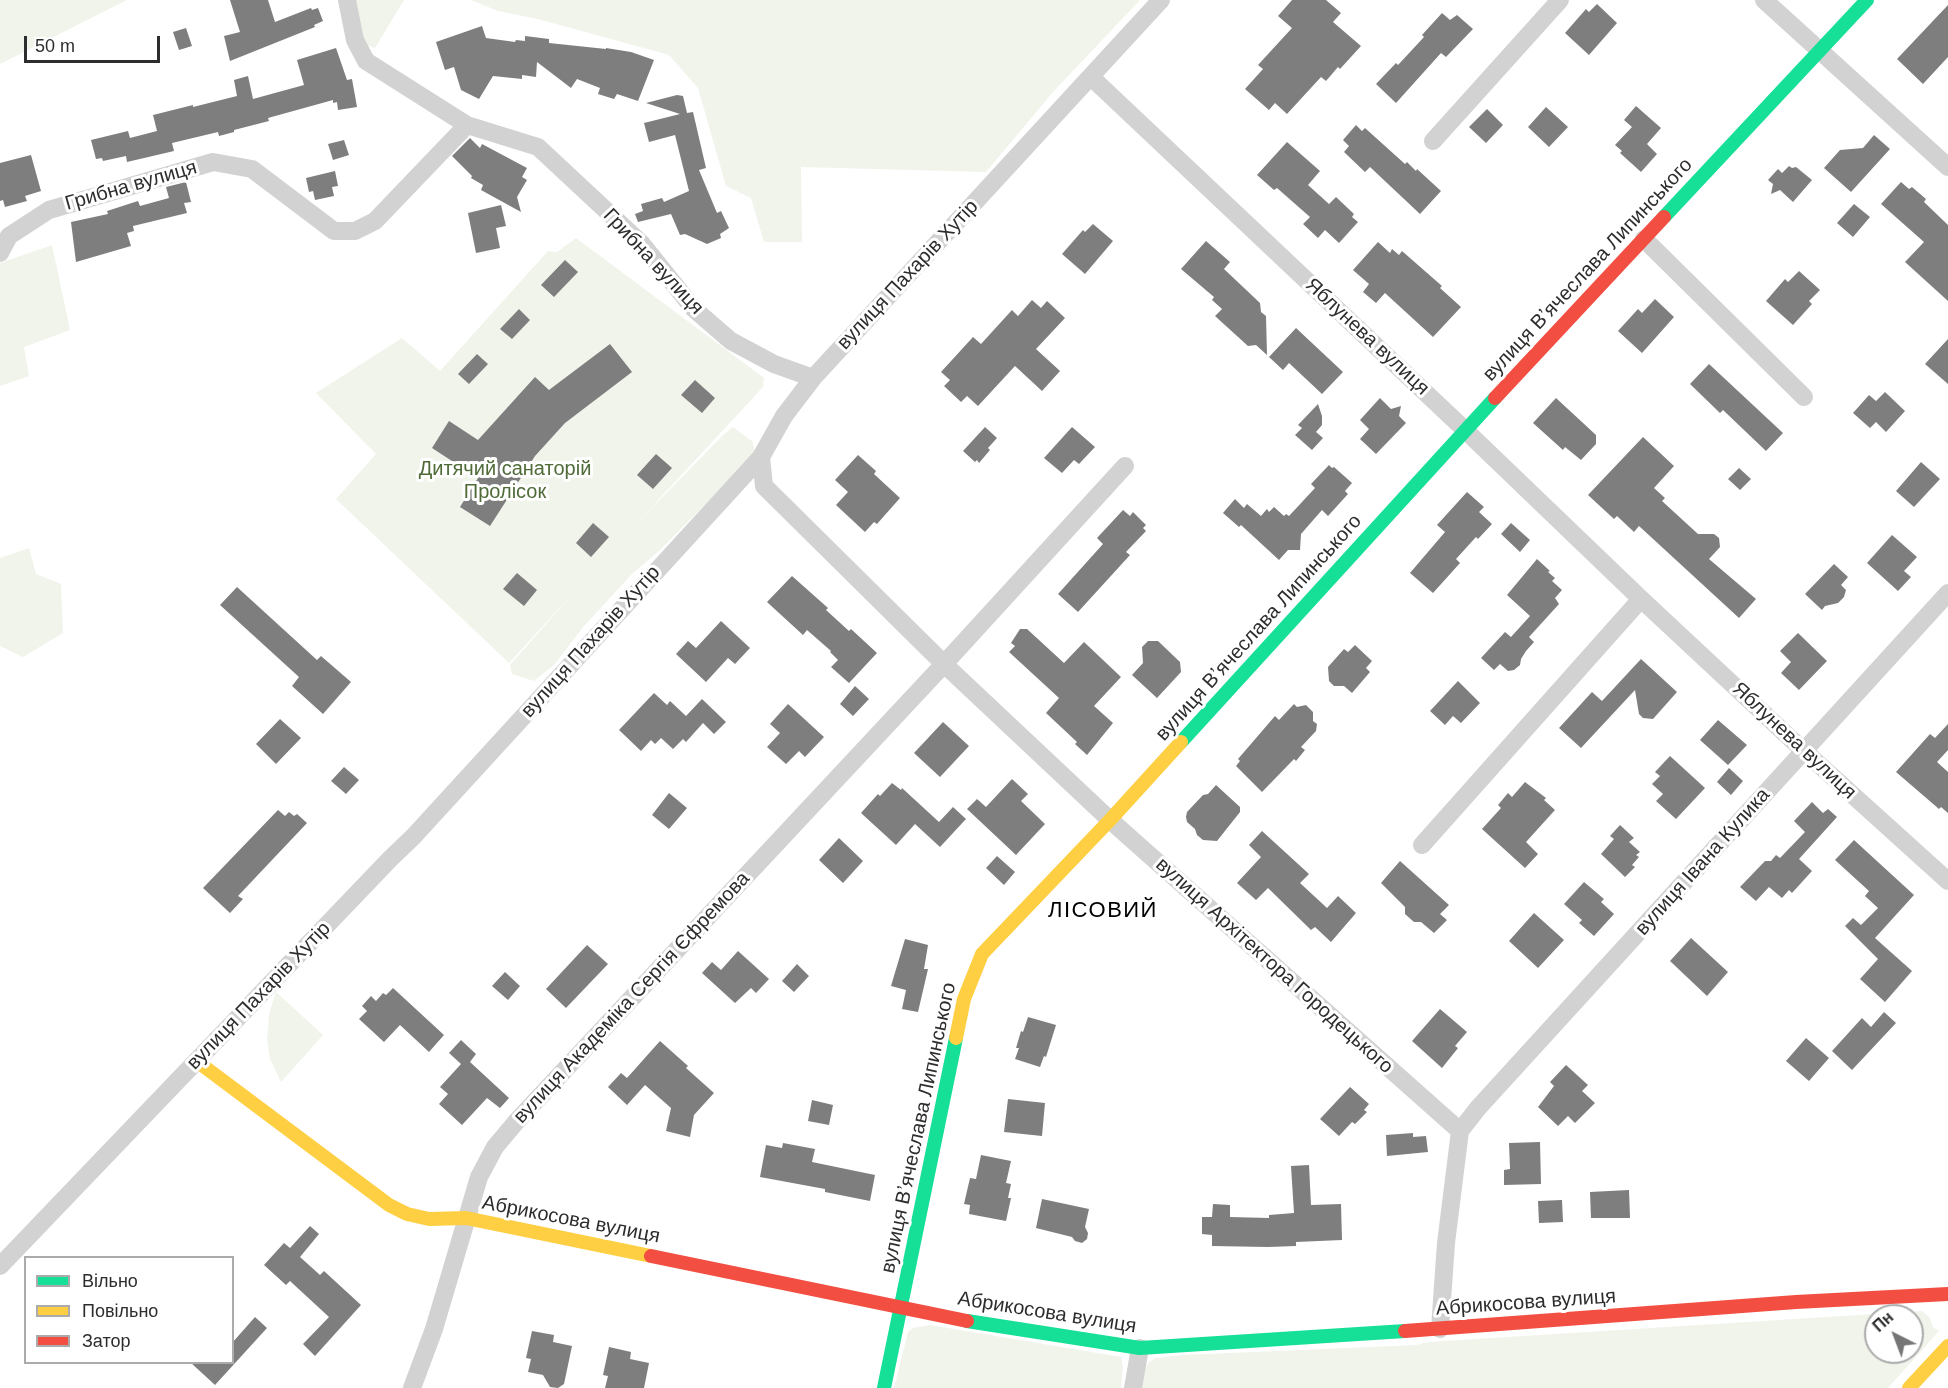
<!DOCTYPE html>
<meta charset="utf-8">
<style>
body{margin:0}
#map{position:relative;width:1948px;height:1388px;overflow:hidden;background:#fff;font-family:Helvetica,sans-serif}
canvas{display:block}
.legend{position:absolute;left:24px;top:1256px;width:210px;height:108px;box-sizing:border-box;background:#fff;border:2px solid #ababab;margin:0;padding:8px 10px;list-style:none;font-size:18px;color:#2d2d2d}
.legend li{display:flex;align-items:center;gap:12px;height:30px}
.legend b{width:30px;border:2px solid #ababab}
.north{position:absolute;left:1864px;top:1304px;width:60px;height:60px;box-sizing:border-box;background:#fff;border:2px solid #ababab;border-radius:50%;rotate:318deg;font-size:16px;font-weight:700;line-height:24px;text-align:center;color:#2d2d2d}
.north::after{content:'';display:block;margin:auto;width:21px;height:27px;background:#767676;clip-path:polygon(50% 0,100% 100%,50% 72%,0 100%)}
.scale{position:absolute;left:24px;top:36px;width:136px;height:27px;box-sizing:border-box;border:3px solid #2d2d2d;border-top:0;padding-left:8px;font-size:18px;line-height:21px;white-space:nowrap;color:#2d2d2d;-webkit-text-stroke:4px #fff;paint-order:stroke}
</style>
<div id="map">
<canvas width="1948" height="1388"></canvas>
<ul class="legend">
<li><b style="height:8px;background:#16e098"></b>Вільно</li>
<li><b style="height:8px;background:#ffcf43"></b>Повільно</li>
<li><b style="height:8px;background:#f24e42"></b>Затор</li>
</ul>
<div class="north">Пн</div>
<div class="scale">50 m</div>
</div>
<script>
const ctx = document.querySelector('canvas').getContext('2d');
ctx.lineJoin = 'round';
function paint(path, color) {
  ctx.fillStyle = color;
  ctx.fill(path, 'evenodd');
}
function toPath(rows) {
  const path = new Path2D();
  for (const r of rows) {
    path.moveTo(r[0], r[1]);
    for (let i = 2; i < r.length; i += 2) path.lineTo(r[i], r[i + 1]);
  }
  return path;
}
function trace(path, color, width, dash) {
  ctx.strokeStyle = color;
  ctx.lineWidth = width;
  ctx.lineCap = dash ? 'butt' : 'round';
  ctx.setLineDash(dash || []);
  ctx.stroke(path);
}
function write(font, color, halo, rows, align = 'center') {
  ctx.font = font + ' Helvetica,sans-serif';
  ctx.lineWidth = 6;
  ctx.setLineDash([]);
  ctx.textBaseline = 'middle';
  ctx.strokeStyle = halo;
  ctx.fillStyle = color;
  for (const [text, x, y, turn = 0] of rows) {
    ctx.save();
    ctx.translate(x, y);
    ctx.rotate((+turn || 0) * Math.PI / 180);
    ctx.textAlign = isNaN(turn) ? turn : align;
    if (halo) ctx.strokeText(text, 0, 0);
    ctx.fillText(text, 0, 0);
    ctx.restore();
  }
}
const green = toPath([
 [0,0,127,0,0,64],
 [347,0,404,0,375,48,355,40],
 [471,0,1140,0,1053,92,986,172,801,167,802,242,764,242,751,198,726,186,698,88,669,55,538,19,498,11],
 [576,238,764,378,763,387,637,523,723,435,733,427,753,442,755,454,661,549,632,574,584,626,554,665,534,681,512,674,510,665,575,591,509,663,336,499,376,454,316,393,402,338,440,371,548,251,557,252],
 [52,245,70,330,24,347,29,376,0,386,0,263],
 [29,548,36,574,61,584,63,633,23,657,0,646,0,558],
 [276,992,323,1035,281,1082,270,1059,267,1040,269,1014],
 [1922,1311,1930,1318,1933,1327,1939,1331,1888,1388,1140,1388,1146,1367,1149,1362,1156,1358,1184,1355,1416,1345,1428,1342],
 [1876,1316,1912,1316,1912,1352,1876,1352],
 [930,1325,1121,1357,1123,1367,1121,1388,894,1388,908,1332,913,1328]
]);
const building = toPath([
 [230,0,268,0,275,22,311,8,312,10,318,8,323,21,314,25,315,27,230,61,224,36,240,32],
 [1292,0,1326,0,1341,13,1333,22,1361,46,1340,69,1338,67,1326,81,1321,77,1287,114,1275,103,1269,110,1245,89,1263,69,1258,65,1292,28,1278,16],
 [1597,4,1617,23,1589,55,1565,33,1586,9,1589,12],
 [1948,5,1948,57,1923,84,1897,59],
 [1442,13,1450,20,1457,15,1473,29,1446,57,1441,53,1396,103,1376,84,1396,63,1398,65,1424,37,1422,35],
 [482,26,486,38,515,42,516,40,525,41,525,36,549,39,549,43,606,49,606,48,631,52,654,60,638,101,617,94,614,99,598,94,600,88,577,79,571,88,537,62,536,77,522,75,522,79,493,76,479,99,461,90,454,67,445,70,436,42],
 [186,28,192,46,179,50,173,32],
 [336,48,347,80,352,79,357,107,338,110,337,102,333,103,333,100,268,118,269,121,234,130,234,132,219,136,218,132,172,143,174,151,127,162,126,156,103,161,102,158,96,159,91,140,128,131,130,138,157,131,153,115,193,105,193,107,237,96,234,80,248,76,253,99,304,85,297,60],
 [677,95,683,96,687,113,693,112,706,168,699,170,717,213,721,211,729,228,720,234,721,238,707,244,685,234,680,235,671,214,638,222,635,214,643,211,641,204,662,198,664,202,689,191,675,135,649,142,644,123,680,114,646,103],
 [1636,106,1661,128,1647,144,1657,154,1641,172,1620,153,1622,151,1615,145,1632,127,1624,120],
 [1546,107,1568,127,1549,147,1528,127],
 [1487,109,1503,125,1486,143,1469,127],
 [1356,125,1362,131,1365,128,1405,164,1407,162,1416,171,1417,169,1441,191,1420,214,1370,167,1365,172,1344,152,1349,146,1343,140],
 [1874,135,1890,149,1851,192,1824,168,1840,150,1863,148],
 [470,138,480,148,482,144,527,168,522,177,527,180,517,197,521,212,481,190,483,185,471,178,472,176,452,156],
 [344,140,349,155,333,160,328,144],
 [1287,142,1320,171,1308,185,1329,204,1336,197,1354,214,1352,217,1358,222,1339,243,1325,230,1318,238,1303,224,1310,217,1277,188,1274,190,1257,175],
 [31,155,41,191,25,196,27,201,5,207,3,200,0,201,0,163],
 [1789,166,1792,168,1796,167,1812,180,1793,202,1780,190,1771,194,1773,184,1768,180,1778,169,1782,173],
 [335,171,338,186,332,187,334,196,315,200,313,191,309,192,306,178],
 [186,182,191,202,184,203,187,213,133,226,134,231,127,233,131,246,76,262,71,222,108,214,107,211,138,201,140,206,169,198,166,187],
 [1901,182,1909,189,1912,187,1926,199,1924,202,1948,225,1948,301,1905,262,1924,242,1881,204],
 [1854,204,1870,217,1853,237,1837,223],
 [501,205,506,226,496,228,500,248,476,253,468,213],
 [1093,224,1113,241,1085,274,1062,254,1083,230,1085,232],
 [1206,241,1230,262,1224,269,1260,303,1261,312,1266,316,1267,355,1256,345,1248,346,1215,316,1222,309,1212,300,1214,297,1181,269],
 [1378,242,1390,253,1392,249,1399,255,1402,251,1442,286,1440,288,1461,307,1433,337,1385,293,1376,303,1363,292,1369,284,1353,270],
 [565,260,578,272,554,297,541,285],
 [1799,271,1820,290,1809,301,1812,304,1793,325,1766,301,1785,279,1788,282],
 [1655,299,1674,317,1642,353,1618,331,1638,309,1642,313],
 [1032,300,1041,308,1047,301,1065,318,1036,349,1060,371,1042,391,1015,366,978,406,967,396,961,402,944,386,950,380,941,372,973,337,981,344,1012,310,1018,316],
 [519,309,530,320,512,339,500,329],
 [1296,328,1343,372,1322,394,1289,363,1283,370,1269,357],
 [1948,339,1948,384,1925,364],
 [610,344,632,372,565,423,535,456,490,526,460,507,478,478,432,448,449,421,478,440,535,377,549,390],
 [477,354,488,364,469,384,458,374],
 [1709,364,1783,433,1766,451,1723,410,1720,413,1690,384],
 [695,380,715,398,702,413,681,395],
 [1885,392,1905,411,1886,432,1876,422,1870,428,1853,413,1869,395,1876,401],
 [1380,398,1391,409,1401,406,1399,416,1406,423,1376,454,1360,439,1369,429,1360,420],
 [1556,398,1596,435,1596,444,1581,460,1565,447,1563,450,1533,423],
 [1318,404,1322,416,1322,425,1316,432,1323,438,1312,450,1295,435,1302,428,1298,425],
 [985,427,997,438,988,448,990,450,979,463,977,460,975,462,963,451],
 [1072,427,1095,447,1079,464,1074,460,1062,473,1044,458],
 [1643,437,1674,466,1654,488,1665,498,1662,501,1698,534,1714,534,1719,538,1720,547,1709,559,1756,599,1739,618,1639,526,1634,532,1617,516,1614,519,1588,495],
 [656,454,672,468,653,489,637,475],
 [858,455,876,471,874,474,900,498,877,524,874,522,865,532,836,505,848,492,835,480],
 [1921,462,1940,479,1914,507,1896,491],
 [1329,465,1332,468,1334,467,1352,483,1345,491,1348,494,1328,516,1322,510,1301,534,1300,550,1288,550,1279,560,1241,525,1239,527,1223,513,1235,499,1244,508,1247,504,1261,516,1267,509,1269,512,1274,507,1284,516,1286,514,1289,516,1315,488,1311,484],
 [1739,468,1751,479,1740,490,1728,479],
 [1467,492,1484,507,1479,512,1492,524,1478,539,1476,537,1456,559,1460,563,1433,593,1410,573,1445,532,1437,525],
 [1123,510,1130,516,1133,512,1146,525,1143,528,1146,531,1126,552,1130,555,1078,612,1058,594,1103,544,1097,538],
 [593,523,609,537,591,557,576,543],
 [1511,523,1530,540,1520,552,1501,534],
 [1892,535,1917,557,1904,571,1911,577,1898,591,1867,563],
 [1537,559,1550,571,1548,572,1555,578,1552,581,1562,590,1555,598,1559,604,1529,637,1534,642,1526,651,1521,659,1520,665,1514,670,1508,671,1500,664,1494,670,1481,658,1505,632,1511,637,1530,616,1507,595],
 [1834,564,1848,577,1841,585,1846,590,1844,597,1838,603,1825,606,1822,610,1805,594],
 [517,573,537,590,524,606,503,589],
 [792,576,828,608,826,610,849,631,851,629,877,653,849,683,831,667,838,660,830,652,831,651,807,630,803,635,767,602],
 [237,587,317,660,321,656,351,682,323,714,292,686,299,677,220,605],
 [721,621,750,648,735,664,728,658,706,682,676,654,688,641,696,648],
 [1020,629,1027,629,1064,663,1084,642,1121,677,1094,706,1113,723,1087,755,1075,744,1077,742,1046,713,1059,698,1009,652,1015,646,1011,643],
 [1798,633,1827,661,1799,690,1781,673,1791,662,1780,651],
 [1148,641,1158,641,1180,662,1181,672,1157,698,1132,675,1143,663,1142,647],
 [1355,645,1372,661,1366,668,1370,672,1352,693,1344,686,1334,686,1329,681,1328,667,1344,649,1348,652],
 [1641,659,1677,692,1653,719,1643,718,1639,714,1635,690,1581,748,1559,728,1592,692,1602,701],
 [1458,681,1480,703,1461,723,1453,716,1445,725,1430,711],
 [855,686,869,699,853,716,840,704],
 [654,693,667,705,670,701,686,716,702,699,726,722,714,734,703,723,686,742,683,739,673,749,661,738,655,744,651,740,641,751,619,730],
 [788,704,824,737,805,757,799,751,786,764,767,747,780,733,770,724],
 [1294,704,1297,707,1306,705,1313,712,1313,721,1317,724,1316,731,1301,747,1305,750,1296,761,1294,759,1262,792,1236,766,1240,761,1238,759,1275,716,1279,720],
 [280,719,301,738,276,764,256,744],
 [1718,720,1747,745,1728,765,1700,740],
 [943,722,969,746,940,777,914,753],
 [1948,724,1948,750,1937,762,1948,772,1948,813,1941,807,1939,809,1896,772,1930,734,1935,738],
 [1670,756,1705,788,1676,819,1656,801,1663,794,1652,784,1660,776,1655,772],
 [344,767,359,780,346,794,331,781],
 [1729,768,1743,781,1731,795,1717,782],
 [1012,779,1028,794,1021,801,1045,824,1016,855,967,809,977,799,986,807],
 [1525,782,1546,798,1544,800,1555,810,1526,842,1538,854,1525,868,1482,829,1501,808,1498,805,1508,793,1512,797],
 [892,783,901,790,902,788,939,822,953,807,966,819,940,847,915,824,896,845,861,813,878,794,880,796],
 [1216,785,1240,807,1240,812,1217,841,1203,840,1197,835,1195,829,1187,822,1186,817,1187,812,1203,795,1208,794],
 [669,793,687,808,669,829,652,815],
 [1812,802,1823,813,1828,809,1837,817,1799,859,1812,871,1792,893,1789,890,1782,898,1769,887,1756,901,1740,887,1765,861,1771,861,1776,855,1780,858,1805,832,1794,821],
 [278,810,285,816,289,812,294,816,297,814,307,823,238,896,243,899,230,913,203,888],
 [1620,825,1634,838,1629,842,1640,852,1636,855,1639,857,1632,865,1635,867,1625,877,1601,854,1614,839,1610,836],
 [1262,831,1309,874,1300,883,1327,908,1338,896,1356,913,1331,942,1315,927,1311,930,1268,888,1256,900,1237,883,1261,857,1249,845],
 [839,838,863,861,843,883,819,860],
 [1854,840,1914,895,1875,938,1912,971,1885,1002,1860,979,1878,959,1845,926,1853,918,1861,925,1878,908,1865,896,1869,891,1835,860],
 [997,856,1015,872,1004,885,986,868],
 [1400,861,1449,905,1440,914,1447,920,1434,933,1421,922,1414,922,1405,914,1405,907,1381,883],
 [1584,882,1604,899,1601,902,1614,914,1594,936,1579,923,1582,920,1564,904],
 [1534,913,1564,940,1538,968,1509,941],
 [1691,938,1728,972,1707,996,1670,961],
 [905,939,928,945,924,969,928,969,918,1012,902,1009,906,990,891,986],
 [587,945,608,964,566,1008,546,989],
 [738,951,769,979,756,993,751,988,735,1003,702,973,712,962,721,970],
 [797,964,809,976,794,992,782,981],
 [505,972,520,986,508,1000,492,986],
 [393,988,444,1035,429,1052,400,1025,384,1042,359,1019,367,1011,362,1006,371,996,376,1001,383,993,386,995],
 [1440,1009,1467,1032,1455,1046,1458,1048,1442,1068,1412,1041],
 [1884,1012,1896,1023,1852,1070,1832,1051,1862,1018,1871,1027],
 [1028,1017,1056,1025,1046,1057,1044,1056,1040,1067,1015,1059,1019,1048,1016,1048,1021,1031,1023,1032],
 [1806,1038,1829,1058,1809,1081,1786,1061],
 [461,1040,476,1054,470,1062,509,1098,500,1108,487,1098,462,1125,439,1104,448,1094,440,1087,461,1064,449,1053],
 [660,1041,688,1066,686,1068,714,1093,694,1115,690,1137,666,1131,671,1108,645,1085,627,1105,608,1087,621,1073,627,1078],
 [1566,1065,1588,1085,1582,1091,1595,1103,1575,1123,1568,1116,1558,1126,1538,1107,1554,1086,1550,1082],
 [1350,1087,1369,1104,1364,1110,1367,1112,1355,1124,1352,1122,1339,1136,1320,1119],
 [1008,1099,1045,1103,1042,1136,1004,1132],
 [812,1100,833,1105,829,1125,808,1121],
 [1413,1133,1413,1137,1426,1136,1428,1152,1387,1156,1386,1135],
 [1540,1142,1541,1184,1504,1185,1504,1170,1510,1169,1509,1143],
 [783,1143,815,1149,812,1162,875,1175,870,1201,825,1192,825,1189,760,1177,766,1145,782,1148],
 [981,1155,1011,1161,1006,1183,1011,1184,1008,1198,1011,1198,1006,1221,969,1214,970,1205,964,1204,970,1178,976,1179],
 [1309,1165,1311,1205,1341,1204,1342,1240,1296,1242,1296,1246,1268,1247,1212,1246,1212,1235,1202,1234,1202,1217,1212,1217,1213,1204,1230,1205,1230,1217,1269,1218,1269,1215,1294,1213,1291,1166],
 [1629,1190,1630,1218,1591,1218,1590,1192],
 [1042,1199,1089,1209,1085,1227,1088,1233,1087,1239,1082,1243,1075,1241,1072,1237,1036,1228],
 [1562,1200,1563,1222,1539,1223,1538,1201],
 [310,1226,319,1234,300,1257,320,1275,324,1271,361,1305,315,1356,303,1344,329,1317,290,1281,286,1285,264,1265,284,1243,290,1248],
 [255,1317,267,1328,215,1385,190,1362,232,1362,232,1343],
 [532,1331,554,1335,553,1342,572,1346,564,1384,558,1388,550,1387,543,1375,528,1372,531,1359,526,1358],
 [609,1347,631,1352,630,1359,649,1363,644,1388,605,1388,608,1376,603,1375]
]);
const street = toPath([
 [347,0,355,40,366,61,467,125],
 [1764,0,1948,167],
 [1091,77,1465,430,1641,599,1804,751,1948,881],
 [1433,141,1560,0],
 [1644,239,1804,397],
 [0,253,9,236,49,210,213,162,252,169,334,231,355,231,375,221,467,125,538,147,641,243,694,309,731,341,774,364,813,378],
 [761,457,764,486,944,664,1110,820,1460,1131,1446,1243,1440,1329],
 [1422,845,1641,599],
 [1460,1131,1478,1108,1948,593],
 [0,1266,390,859,413,837,761,457,784,416,813,378,1161,0],
 [412,1388,434,1329,479,1177,495,1147,516,1122,944,664,1125,466],
 [1133,1388,1140,1348]
]);
const fast = toPath([
 [1664,217,1867,0],
 [1181,742,1495,398],
 [967,1321,1140,1348,1405,1331],
 [884,1388,956,1038]
]);
const slow = toPath([
 [956,1038,964,999,982,954,1110,820,1181,742],
 [198,1062,389,1205,407,1214,429,1219,466,1218,651,1256],
 [1909,1388,1948,1346]
]);
const jam = toPath([
 [1495,398,1664,217],
 [651,1256,967,1321],
 [1405,1331,1796,1302,1948,1294]
]);
const streetNames = [
 ["Грибна вулиця",131,186,-16],
 ["Грибна вулиця",653,262,47],
 ["вулиця Вʼячеслава Липинського",1588,270,-47],
 ["вулиця Пахарів Хутір",908,275,-47],
 ["Яблунева вулиця",1367,337,43],
 ["вулиця Вʼячеслава Липинського",1259,628,-48],
 ["вулиця Пахарів Хутір",591,642,-48],
 ["Яблунева вулиця",1794,741,43],
 ["вулиця Івана Кулика",1703,862,-48],
 ["вулиця Архітектора Городецького",1274,966,42],
 ["вулиця Пахарів Хутір",259,996,-46],
 ["вулиця Академіка Сергія Єфремова",632,998,-47],
 ["вулиця Вʼячеслава Липинського",919,1128,-78],
 ["Абрикосова вулиця",571,1220,11],
 ["Абрикосова вулиця",1526,1303,-4],
 ["Абрикосова вулиця",1047,1313,9]
];
const parkNames = [
 ["Дитячий санаторій",505,469],
 ["Пролісок",505,492]
];
const quarterNames = [
 ["ЛІСОВИЙ",1103,911]
];
paint(green, '#f0f4ea');
paint(building, '#7e7e7e');
trace(street, '#d2d2d2', 18);
trace(fast, '#16e098', 14);
trace(slow, '#ffcf43', 14);
trace(jam, '#f24e42', 14);
write('20px', '#2d2d2d', '#fff', streetNames);
write('20px', '#4f6b38', '#fff', parkNames);
ctx.letterSpacing = '1.5px';
write('22px', '#000', '#fff', quarterNames);
ctx.letterSpacing = '0px';
</script>
